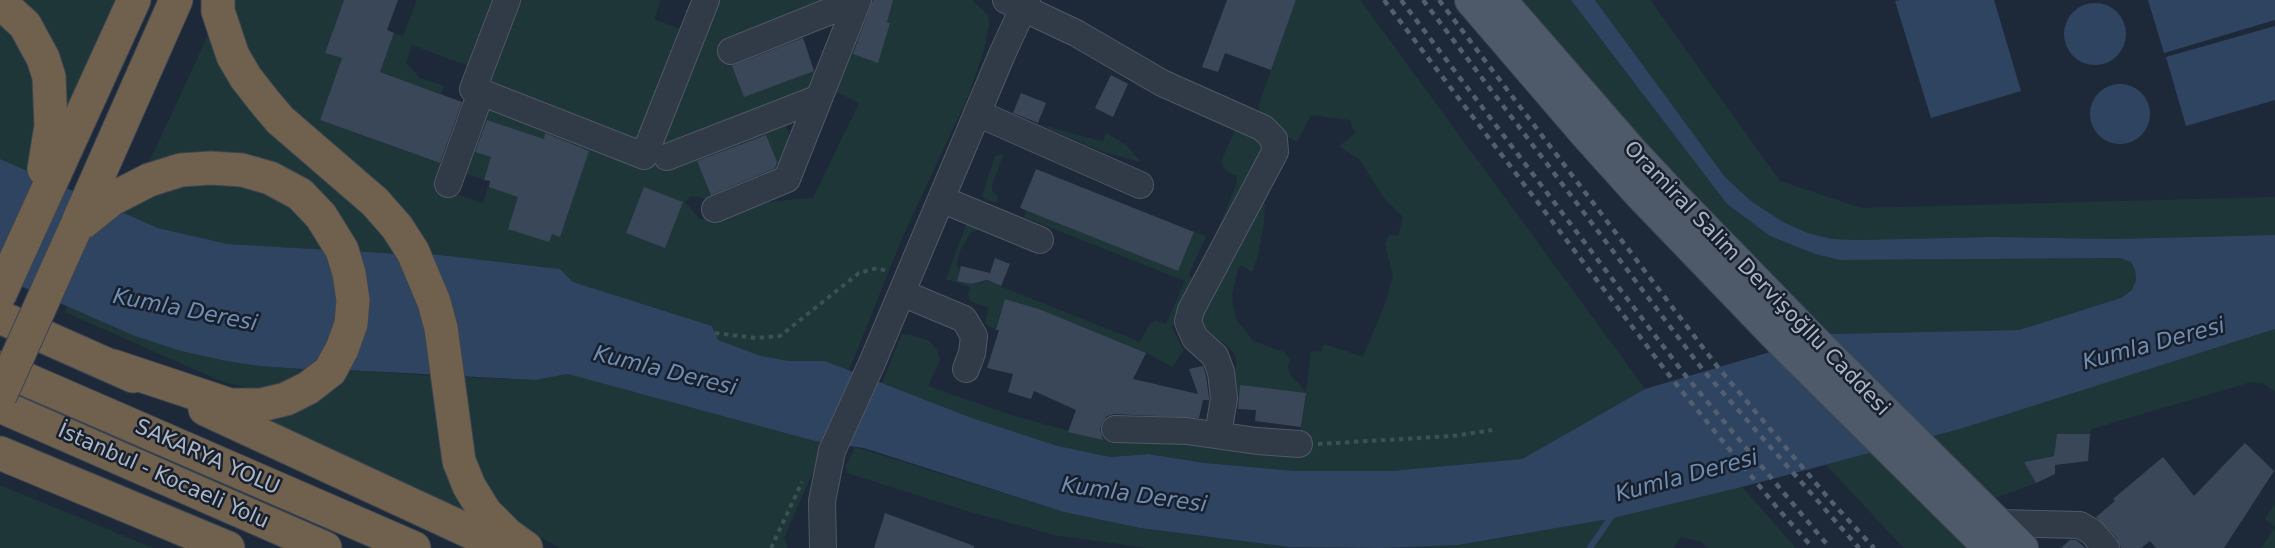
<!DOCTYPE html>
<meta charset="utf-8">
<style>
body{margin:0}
canvas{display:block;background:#1d2938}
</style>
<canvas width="2275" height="548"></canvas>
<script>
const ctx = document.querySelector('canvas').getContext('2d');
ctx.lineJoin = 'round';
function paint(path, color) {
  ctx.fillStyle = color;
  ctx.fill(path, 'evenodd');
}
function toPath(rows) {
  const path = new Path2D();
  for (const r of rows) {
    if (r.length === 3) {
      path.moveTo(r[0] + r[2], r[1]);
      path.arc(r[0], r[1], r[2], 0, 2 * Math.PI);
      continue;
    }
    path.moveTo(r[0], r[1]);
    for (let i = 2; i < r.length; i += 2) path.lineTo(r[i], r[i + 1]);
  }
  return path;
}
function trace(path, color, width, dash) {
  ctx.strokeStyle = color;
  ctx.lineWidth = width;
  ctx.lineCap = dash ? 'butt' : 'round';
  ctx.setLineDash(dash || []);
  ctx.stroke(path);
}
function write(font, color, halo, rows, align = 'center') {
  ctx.font = font + ' "DejaVu Sans",sans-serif';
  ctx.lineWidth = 5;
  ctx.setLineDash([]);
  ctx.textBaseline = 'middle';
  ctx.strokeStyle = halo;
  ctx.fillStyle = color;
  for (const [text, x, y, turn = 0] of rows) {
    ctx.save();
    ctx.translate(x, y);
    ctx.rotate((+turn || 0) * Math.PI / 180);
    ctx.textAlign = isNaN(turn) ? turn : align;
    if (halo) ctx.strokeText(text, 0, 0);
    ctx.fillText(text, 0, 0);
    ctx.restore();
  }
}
const green = toPath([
 [15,0,118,0,61,128],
 [228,0,344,0,325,52,342,58,320,120,444,165,438,189,483,203,490,181,463,173,486,105,648,165,715,0,835,0,719,49,723,61,801,30,818,84,658,154,776,123,785,126,789,132,782,172,713,200,691,196,685,202,700,219,724,217,768,202,813,198,859,103,833,90,864,0,972,0,988,15,989,24,984,50,968,96,903,236,849,370,825,361,789,361,761,356,718,340,712,326,573,282,560,269,427,254,251,70],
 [417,0,497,0,471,67,412,45,406,63,420,78,444,86,441,94,380,72,394,33,403,36],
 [519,0,661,0,654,19,686,31,641,144,486,83],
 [1296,0,1360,0,1645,389,1522,459,1391,471,1296,471,1205,463,1148,454,1110,457,1058,446,972,418,882,383,902,334,912,335,929,341,937,350,940,360,928,386,1011,415,1102,440,1106,435,1298,452,1306,393,1240,386,1238,409,1235,407,1233,375,1237,364,1236,357,1232,350,1201,325,1200,319,1265,196,1264,222,1258,255,1252,272,1241,265,1238,269,1232,294,1233,306,1236,319,1253,341,1284,352,1290,359,1288,367,1290,375,1306,392,1311,351,1321,352,1324,344,1363,357,1387,299,1393,275,1385,244,1389,235,1398,236,1403,217,1384,198,1360,160,1339,146,1355,134,1350,120,1311,115,1297,142,1268,124,1258,107],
 [1523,0,1571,0,1727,204,1770,236,1815,254,1840,260,2120,258,2131,262,2135,270,2136,280,2132,290,2121,298,2019,330,1831,334,1703,209,1585,75],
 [1595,0,1650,0,1780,181,1861,208,2275,197,2275,235,2115,239,1994,237,1858,240,1832,239,1808,233,1783,222,1751,201,1725,177],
 [0,17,29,58,39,104,26,171,0,159],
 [209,33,335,180,400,254,358,252,308,186,146,169],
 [1038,124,1103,142,1106,133,1126,145,1141,162,1104,152],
 [1236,128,1259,140,1264,148,1211,252,1212,244,1237,183,1237,176,1225,170,1221,162],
 [999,155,1003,155,992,185,992,190,998,197,997,203,985,199,982,196,995,156],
 [198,180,261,188,303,213,326,250,227,244,158,228,122,213,145,197],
 [1026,210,1178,271,1194,232,1206,236,1189,274,1194,280,1193,287,1172,326,1183,350,1173,367,1146,353,1039,309,1006,299,996,330,985,324,989,308,970,301,968,294,970,287,946,279,967,223,981,228,981,230,972,231,961,248,956,266,960,269,957,281,971,284,987,281,1140,342,1149,325,1155,321,1166,324,1185,281,1024,217],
 [67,306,135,336,181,351,259,366,308,370,275,387,259,390,223,382,65,312],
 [2275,329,2275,392,2263,383,2251,382,2091,429,2090,434,2057,434,2055,455,2024,462,2036,483,1995,498,1933,436],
 [347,370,437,376,477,516,261,416],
 [568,374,826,442,784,538,788,548,560,548,534,534,510,518,493,499,472,461,463,377,535,380],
 [855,447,1064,512,1139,528,1290,547,1374,548,1147,548,1054,535,971,512,847,473,846,465],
 [1874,452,1973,548,1904,548,1825,464],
 [0,485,153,548,0,548],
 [1742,487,1796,548,1709,548,1700,541,1681,537,1673,548,1381,548,1458,545,1609,519],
 [2275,503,2275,548,2261,548,2275,527,2265,519]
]);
const water = toPath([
 [1571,0,1595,0,1725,177,1751,201,1783,222,1808,233,1832,239,1858,240,1994,237,2115,239,2275,235,2275,329,1963,428,1742,487,1609,519,1458,545,1381,548,1290,547,1140,528,1064,512,864,448,815,441,568,374,535,380,347,370,330,371,259,366,227,361,181,351,135,336,0,277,0,159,158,228,227,244,400,254,413,252,560,269,573,282,712,326,718,340,761,356,789,361,825,361,972,418,1058,446,1110,457,1148,454,1205,463,1296,471,1391,471,1522,459,1645,389,1831,334,2019,330,2121,298,2132,290,2136,280,2135,270,2131,262,2120,258,1840,260,1815,254,1770,236,1727,204],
 [1900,0,1994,0,2021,91,1931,118,1895,1],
 [2148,0,2275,0,2275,20,2164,53],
 [2095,34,31],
 [2275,26,2275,100,2186,126,2166,57],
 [2120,114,30]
]);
const stream = toPath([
 [1590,548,1613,514]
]);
const building = toPath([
 [344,0,398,0,387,30,394,33,380,72,462,102,440,163,320,120,342,58,325,53],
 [873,0,893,0,887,22,890,23,878,63,853,54],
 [1227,0,1296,0,1271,70,1225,53,1218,72,1202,67],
 [803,38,814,71,744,97,732,66],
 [1111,75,1128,84,1113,117,1095,108],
 [1021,93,1046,103,1038,123,1013,113],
 [487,120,544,139,545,133,589,151,560,237,552,234,549,242,508,229,518,197,489,187,490,181,484,180,491,157,475,152],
 [766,135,777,162,775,168,711,195,697,161],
 [1036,169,1194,232,1178,271,1020,208],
 [644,187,683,202,665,248,626,233],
 [995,258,1010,264,1001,286,987,280,971,284,957,281,961,266,990,273],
 [1005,299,1039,309,1146,353,1133,379,1198,394,1189,369,1203,366,1206,376,1209,398,1209,400,1203,400,1199,418,1115,414,1107,416,1102,422,1100,429,1103,440,1068,432,1076,410,1034,391,1031,399,1008,392,1013,374,987,368,999,330,996,330],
 [1240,385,1306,393,1301,427,1255,421,1256,410,1238,409],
 [2057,434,2090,434,2088,461,2055,465,2055,474,2036,483,2024,462,2054,456],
 [2245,443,2274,471,2224,548,2156,548,2150,541,2141,548,2121,548,2117,538,2096,517,2115,501,2113,499,2163,457,2194,496],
 [885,513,974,546,974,548,874,548],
 [2070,540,2076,540,2086,548,2061,548]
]);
const path = toPath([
 [715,333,756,338,780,336,859,273,877,268,887,271],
 [1318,444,1453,436,1492,430],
 [771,548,802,482]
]);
const minor = toPath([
 [507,0,473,89,644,156,706,0],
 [1006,0,1076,33,1162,83,1263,128,1274,139,1275,152,1191,310,1188,322,1195,338,1215,356,1221,372,1224,398,1218,435],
 [731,51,858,0],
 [977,113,1140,185],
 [667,157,819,98],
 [448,184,481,92],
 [941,199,1040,240],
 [715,209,787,179,858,0],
 [902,293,964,319,974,336,972,353,966,369],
 [1115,429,1187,431,1257,441,1299,444],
 [1997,523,2080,525,2092,532,2106,548],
 [823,548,822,501,832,451,872,363,1003,52,1027,0]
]);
const major = toPath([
 [1471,0,1586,134,1640,194,1789,349,1990,548],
 [1500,0,1631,151,1674,197,1808,335,2022,548]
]);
const highway = toPath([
 [218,0,218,11,233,56,246,78,264,101,280,120,375,202,397,227,413,252,434,302,441,328,459,461,469,486,485,512,508,535,526,548],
 [0,2,25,25,43,58,49,77,51,126,44,169],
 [78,222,176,0],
 [75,229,112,199,149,180,181,170,211,168,242,170,270,178,300,194,321,216,342,250,349,273,353,300,351,324,342,349,330,371,308,388,286,399,261,405,230,405,113,366],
 [0,294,134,0],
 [0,317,133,376],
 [0,368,414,548],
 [0,406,325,548],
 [205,409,505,548],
 [0,453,228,548]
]);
const rail = toPath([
 [1384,0,1672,379,1779,510,1813,548],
 [1401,0,1685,375,1830,548],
 [1423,0,1703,370,1859,548],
 [1439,0,1717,366,1830,500,1874,548]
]);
const highwayBridge = toPath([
 [0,396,75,229]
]);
const streetNames = [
 ["Oramiral Salim Dervişoğllu Caddesi",1756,279,46],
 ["SAKARYA YOLU",207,458,24],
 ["İstanbul - Kocaeli Yolu",163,477,24]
];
const waterNames = [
 ["Kumla Deresi",185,311,11],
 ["Kumla Deresi",2154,345,-15],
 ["Kumla Deresi",665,372,14],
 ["Kumla Deresi",1687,477,-15],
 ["Kumla Deresi",1134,496,8]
];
paint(green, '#1f3639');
paint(water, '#2f4461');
trace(stream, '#2f4461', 6);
paint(building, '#394759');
trace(minor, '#4f5866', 28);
trace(major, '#3b4451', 34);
trace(highway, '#3c4552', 35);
trace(path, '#3a5253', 4, [4.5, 4.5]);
trace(minor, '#313b48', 26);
trace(major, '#4e5a69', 32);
trace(highway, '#6f614d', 33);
trace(rail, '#525f70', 4.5, [6, 6]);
trace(highwayBridge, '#3c4552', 35, []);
trace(highwayBridge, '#6f614d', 33);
write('21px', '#abb5c6', '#17202c', streetNames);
write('italic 22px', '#708cb1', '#17202c', waterNames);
</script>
